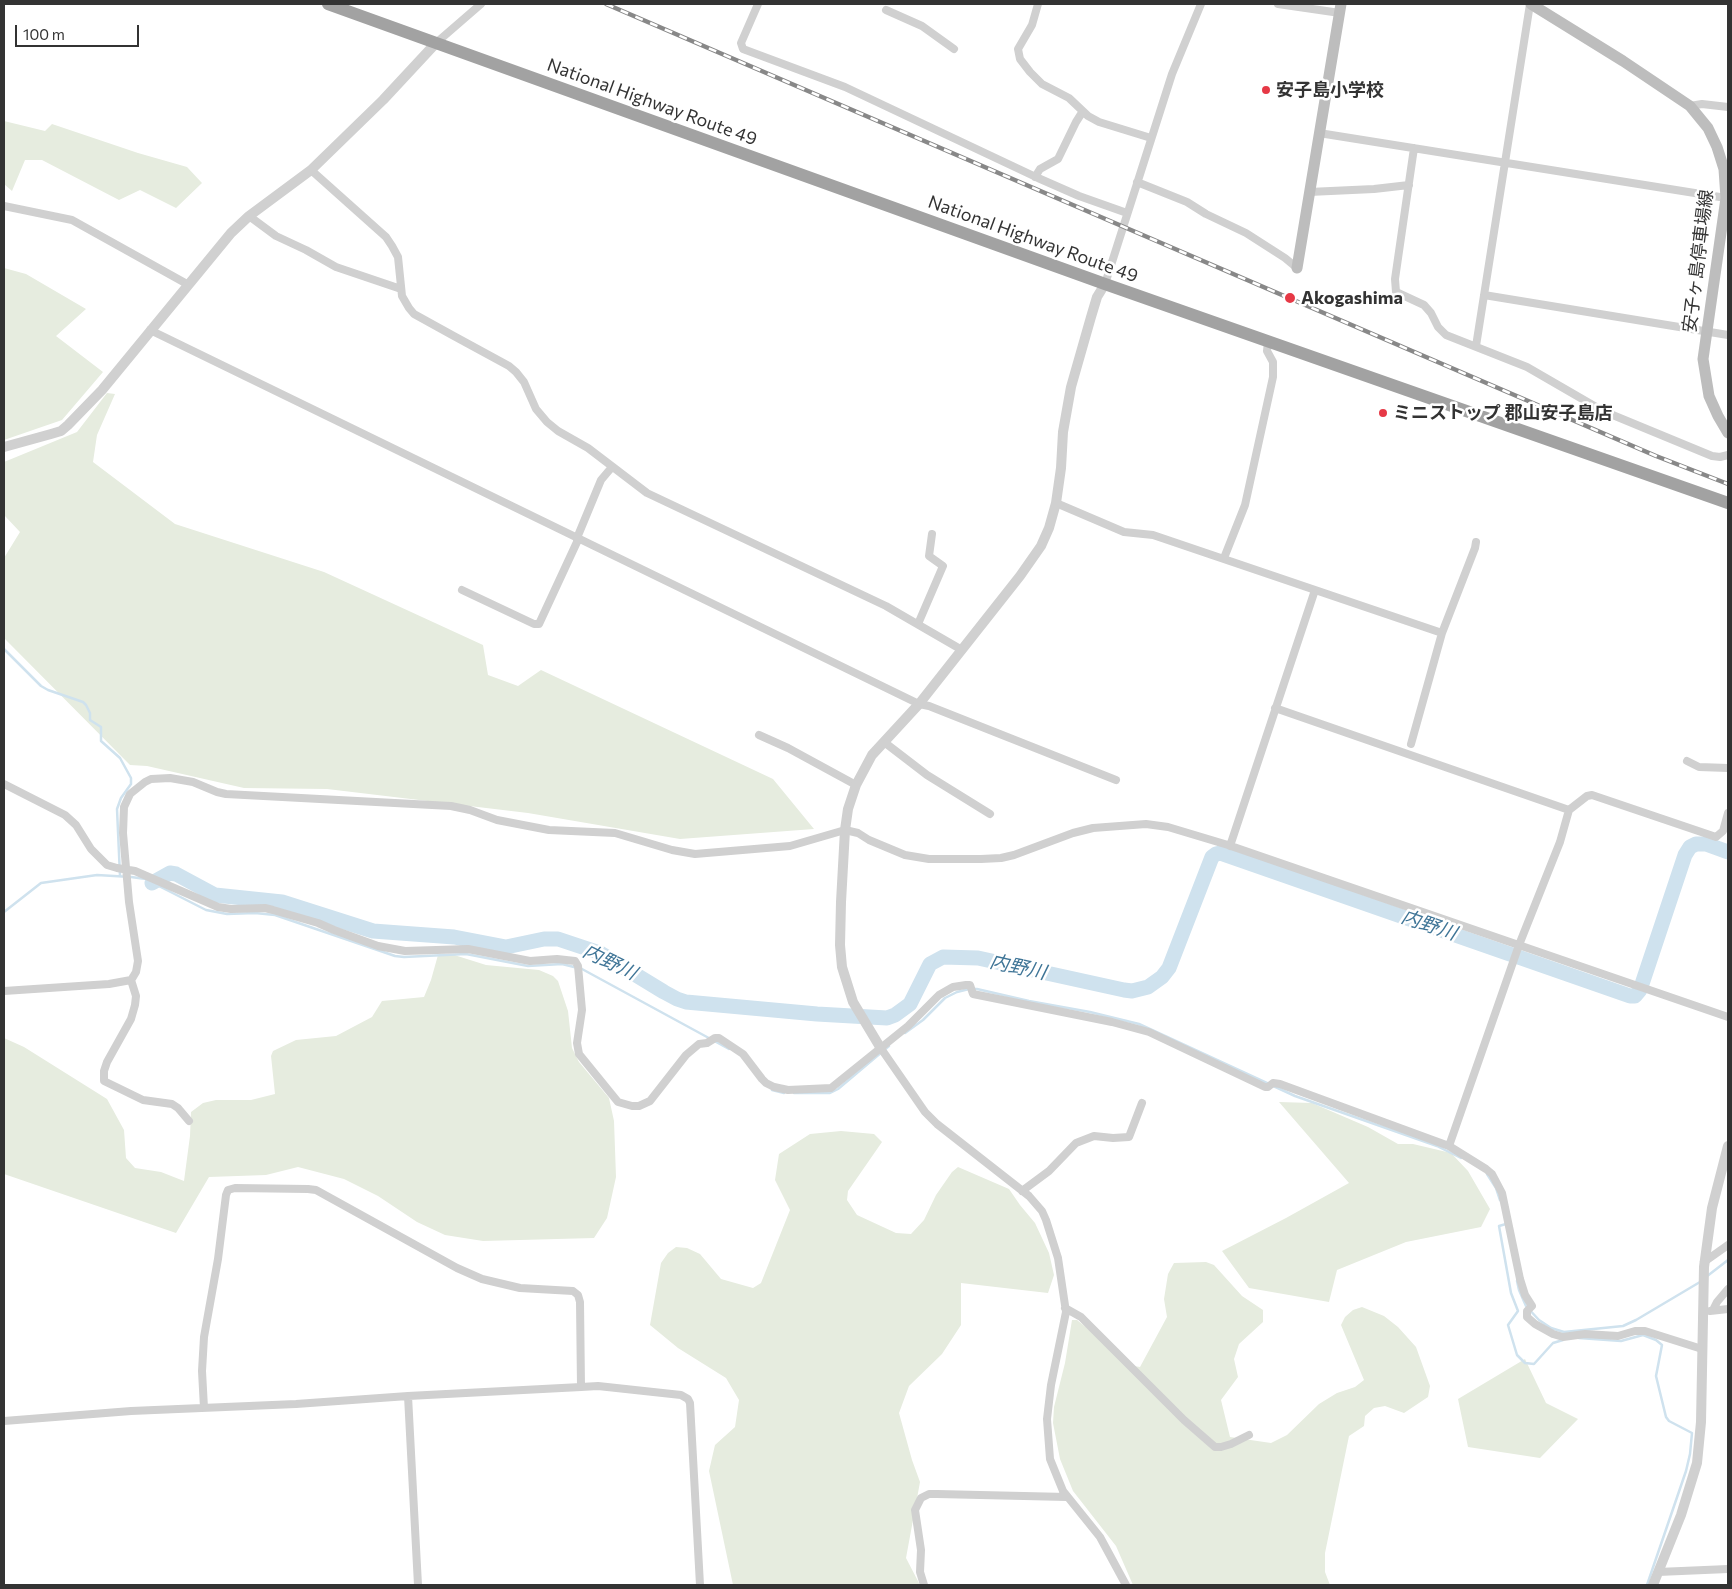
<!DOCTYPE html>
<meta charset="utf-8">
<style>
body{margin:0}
#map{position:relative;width:1732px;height:1589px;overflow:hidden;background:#fff;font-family:Commissioner,sans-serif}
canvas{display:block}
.frame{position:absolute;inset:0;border:5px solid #333;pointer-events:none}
.scale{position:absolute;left:15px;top:25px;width:124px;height:22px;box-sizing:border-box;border:2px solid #333;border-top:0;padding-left:6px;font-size:15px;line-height:18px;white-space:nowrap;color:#333;-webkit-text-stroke:4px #fff;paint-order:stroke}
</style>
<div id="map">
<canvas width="1732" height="1589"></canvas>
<div class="frame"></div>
<div class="scale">100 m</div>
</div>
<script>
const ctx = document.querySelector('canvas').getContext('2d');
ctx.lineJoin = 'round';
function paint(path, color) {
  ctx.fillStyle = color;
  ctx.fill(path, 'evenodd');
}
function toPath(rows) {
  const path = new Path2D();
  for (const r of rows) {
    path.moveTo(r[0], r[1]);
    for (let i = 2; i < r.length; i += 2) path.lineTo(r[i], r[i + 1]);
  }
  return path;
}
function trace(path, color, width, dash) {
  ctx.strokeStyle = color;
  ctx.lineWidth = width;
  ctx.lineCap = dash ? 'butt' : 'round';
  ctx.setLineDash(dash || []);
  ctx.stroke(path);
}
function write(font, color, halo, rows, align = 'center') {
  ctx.font = font + ' Commissioner,"Noto Sans JP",sans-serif';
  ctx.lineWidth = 5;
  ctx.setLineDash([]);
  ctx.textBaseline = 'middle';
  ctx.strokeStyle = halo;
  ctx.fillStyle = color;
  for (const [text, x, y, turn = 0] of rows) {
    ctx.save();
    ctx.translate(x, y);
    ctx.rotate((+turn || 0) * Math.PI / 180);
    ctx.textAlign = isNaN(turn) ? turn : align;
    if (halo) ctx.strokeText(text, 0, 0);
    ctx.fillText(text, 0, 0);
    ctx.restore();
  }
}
const green = toPath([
 [4,121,45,131,52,124,138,153,187,167,202,183,176,208,140,190,119,200,42,160,25,160,12,191,4,184],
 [4,268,26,274,86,309,56,336,103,372,62,420,4,440],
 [107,393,115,394,97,435,93,462,175,524,324,572,483,645,488,675,518,686,541,670,773,779,814,829,680,839,528,813,327,789,244,788,147,766,130,765,4,638,4,558,20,532,4,515,4,462,77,432],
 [451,954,486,965,539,970,553,976,558,981,568,1011,572,1048,579,1062,609,1098,614,1121,616,1177,607,1218,594,1238,483,1241,445,1235,417,1222,378,1196,344,1179,298,1167,266,1175,209,1177,176,1233,4,1174,4,1038,24,1047,107,1099,124,1130,126,1158,135,1168,161,1172,184,1181,190,1136,191,1112,203,1103,216,1100,251,1100,275,1094,271,1056,273,1051,296,1040,336,1036,372,1017,382,1001,424,997,431,980,438,955],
 [1279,1102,1312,1103,1368,1127,1398,1144,1413,1144,1451,1153,1468,1171,1490,1209,1481,1227,1406,1242,1337,1270,1329,1302,1249,1288,1222,1251,1286,1218,1349,1183],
 [841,1131,874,1134,882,1142,848,1191,847,1200,857,1215,896,1233,911,1234,924,1220,936,1195,952,1172,958,1167,1009,1189,1020,1205,1035,1223,1049,1253,1054,1275,1048,1293,961,1283,961,1325,942,1354,909,1386,899,1413,912,1460,920,1482,906,1558,920,1585,733,1585,709,1471,715,1445,735,1427,739,1400,726,1378,678,1348,650,1325,661,1263,668,1253,676,1247,687,1248,700,1254,721,1279,753,1288,761,1283,790,1210,775,1180,779,1154,810,1134],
 [1206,1262,1214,1265,1242,1296,1263,1310,1263,1322,1239,1344,1234,1359,1238,1377,1221,1400,1230,1437,1271,1443,1287,1435,1319,1404,1337,1393,1355,1387,1364,1380,1341,1325,1345,1317,1353,1310,1362,1307,1384,1316,1398,1327,1416,1347,1430,1386,1428,1397,1404,1413,1385,1406,1374,1408,1365,1416,1364,1426,1349,1436,1325,1553,1325,1572,1330,1585,1133,1585,1116,1546,1073,1491,1060,1459,1053,1423,1054,1407,1065,1363,1072,1320,1077,1320,1134,1366,1140,1367,1167,1317,1164,1299,1168,1274,1174,1263],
 [1525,1359,1546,1403,1578,1419,1540,1458,1468,1447,1458,1399]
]);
const stream = toPath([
 [4,649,41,686,48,690,83,702,86,705,90,713,90,720,101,727,101,741,120,758,131,778,131,784,121,798,117,809,120,876],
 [151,882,206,910,227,914,255,913,275,915,395,956,404,957,466,954,528,966,562,964,582,969,729,1049],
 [4,912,41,883,97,875,131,877,146,879],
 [905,1033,923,1020,945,998,957,992,969,989,977,989,1029,1001,1090,1012,1139,1024,1295,1096,1437,1146,1461,1158],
 [772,1090,784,1093],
 [794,1093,830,1093,838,1089,889,1046],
 [1487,1174,1496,1188,1500,1200],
 [1506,1224,1499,1226,1511,1293,1518,1311,1508,1325,1517,1355,1525,1363,1534,1364,1553,1343,1563,1340],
 [1706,1277,1728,1260],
 [1517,1281,1519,1290,1526,1306,1539,1320,1551,1328,1564,1332,1623,1326,1636,1320,1700,1282],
 [1579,1338,1621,1341,1643,1335,1656,1340,1662,1345,1656,1376,1666,1417,1669,1421,1692,1433,1690,1454,1686,1471,1647,1585]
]);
const river = toPath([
 [152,883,170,873,176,874,215,895,282,902,373,931,454,937,506,947,544,939,558,939,600,953,664,992,677,999,686,1002,817,1014,887,1018,895,1015,910,1004,930,964,943,957,978,958,1124,990,1132,991,1148,987,1162,977,1169,968,1212,857,1216,854,1220,853,1630,996,1635,996,1640,990,1685,855,1690,847,1696,844,1706,844,1728,852]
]);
const minor = toPath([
 [758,4,741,43,743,49,845,87,1038,178,1079,196,1127,213],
 [1038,4,1032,25,1018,49,1020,59,1030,72,1042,84,1069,98,1088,116,1099,122,1151,138],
 [1278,4,1340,13],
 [886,10,922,26,954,49],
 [436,43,481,4],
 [1690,106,1702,104,1728,107],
 [1319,133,1726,198],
 [1414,148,1395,279,1396,292,1424,305,1431,313,1438,327,1446,335,1527,367,1603,411,1712,456,1720,457,1728,455],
 [311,170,386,237,392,246,398,257,402,296,409,308,414,314,452,335,509,366,516,372,524,382,536,409,547,422,558,431,588,448,647,493,886,606,962,650],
 [1035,177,1040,169,1058,159,1076,122,1083,111],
 [1137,182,1187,202,1206,214,1246,233,1285,258,1297,268],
 [1309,192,1374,189,1409,185],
 [4,206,72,220,187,284],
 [249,216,276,236,306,250,336,267,401,289],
 [1105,284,1172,74,1201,4],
 [1484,295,1728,335],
 [150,330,919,704,929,706,1116,780],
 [1476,346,1530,4],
 [1056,503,1124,532,1153,535,1442,633],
 [1224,558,1245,505,1273,377,1273,362,1267,351,1268,342],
 [462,590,534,624,539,624,577,542,577,538,601,480,612,467],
 [918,624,943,566,929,556,932,534],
 [1275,708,1569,810],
 [759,735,788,748,856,785],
 [884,742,927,775,990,814],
 [1411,744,1442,633,1475,548,1476,542],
 [1687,761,1699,767,1728,768],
 [4,784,65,815,76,825,91,849,107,865,117,868,135,871,218,907,231,909,265,908,273,910,318,923,334,930,378,946,405,951,468,949,530,961,557,959,575,961,578,966,582,1010,577,1043,579,1054,618,1102,632,1106,639,1106,650,1101,686,1055,699,1044,707,1043,715,1038,719,1038,743,1054,762,1079,766,1083,774,1087,788,1090,831,1088,908,1026,939,995,953,987,966,985,970,985,973,994,1112,1022,1149,1032,1265,1087,1268,1087,1273,1083,1280,1084,1449,1146,1486,1169,1492,1174,1502,1193,1520,1279,1525,1295,1532,1306,1527,1311,1527,1317,1535,1324,1553,1334,1563,1337,1585,1334,1618,1336,1635,1331,1645,1331,1702,1349],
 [1228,845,1230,846,1315,590],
 [131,980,136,996,135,1005,131,1019,107,1062,104,1071,104,1081,143,1100,172,1104,178,1108,189,1121],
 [4,991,109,984,131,980,133,977,136,972,138,961,129,902,123,833,124,807,130,794,145,782,151,779,170,778,193,782,217,792,226,794,451,806,470,810,497,820,549,830,615,833,672,850,695,854,790,846,845,830,858,833,869,840,905,855,929,859,981,859,1001,858,1014,855,1073,833,1093,828,1146,824,1168,827,1228,845,1728,1017],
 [880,1047,925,1112,937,1124,1029,1196,1042,1211,1046,1220,1058,1258,1066,1312,1051,1385,1047,1419,1050,1459,1063,1491,1100,1537,1126,1585],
 [1449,1146,1519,945,1560,842,1569,810,1587,796,1592,795,1716,837,1723,831,1728,813],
 [1022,1191,1049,1171,1076,1143,1094,1136,1113,1138,1129,1137,1142,1103],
 [1704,1262,1728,1245],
 [1065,1308,1081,1317,1184,1420,1215,1447,1221,1447,1231,1444,1249,1435],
 [1713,1310,1717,1302,1728,1289],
 [1710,1311,1728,1309],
 [408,1396,418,1585],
 [204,1408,202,1371,204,1337,218,1259,226,1195,228,1190,235,1188,308,1189,316,1190,457,1268,482,1279,520,1288,573,1291,578,1295,580,1302,581,1387],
 [4,1421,131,1411,296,1404,408,1396,581,1387,598,1386,681,1395,688,1399,690,1403,700,1585],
 [1658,1572,1728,1569],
 [924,1585,920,1572,921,1550,915,1510,921,1498,929,1494,937,1494,1067,1497]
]);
const tertiary = toPath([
 [4,447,51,434,61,431,68,425,102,390,231,233,249,216,311,170,383,100,436,43],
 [880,1047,853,1002,842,967,840,945,841,902,845,830,848,809,856,785,872,755,919,704,1020,576,1041,546,1049,528,1056,503,1061,468,1063,432,1071,387,1091,317,1097,297,1105,284],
 [1653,1585,1681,1515,1697,1463,1701,1422,1704,1267,1712,1208,1728,1146]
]);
const secondary = toPath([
 [1531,4,1623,61,1690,106,1708,128,1717,147,1724,169,1726,198,1703,359,1709,396,1718,416,1728,433],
 [1297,268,1341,4]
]);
const trunk = toPath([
 [328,4,1105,284,1728,503]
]);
const rail = toPath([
 [606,4,1656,456,1728,484]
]);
const markers = [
 [1266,90,5,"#e63946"],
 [1290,298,6,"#e63946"],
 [1383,413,5,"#e63946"]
];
const poiNames = [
 ["安子島小学校",1276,90],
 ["Akogashima",1301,298],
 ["ミニストップ 郡山安子島店",1393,413]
];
const streetNames = [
 ["National Highway Route 49",652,102,20],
 ["National Highway Route 49",1033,239,20],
 ["安子ヶ島停車場線",1698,261,-83]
];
const waterNames = [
 ["内野川",1429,925,19],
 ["内野川",610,962,26],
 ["内野川",1018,967,12]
];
paint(green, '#e6ecdf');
trace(stream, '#cfe2ee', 2.5);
trace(river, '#cfe2ee', 15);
trace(minor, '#d0d0d0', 8);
trace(tertiary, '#d0d0d0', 10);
trace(secondary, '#bdbdbd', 11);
trace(trunk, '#a2a2a2', 12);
trace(rail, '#888', 4.5);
trace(rail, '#fff', 2.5, [8]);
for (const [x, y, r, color] of markers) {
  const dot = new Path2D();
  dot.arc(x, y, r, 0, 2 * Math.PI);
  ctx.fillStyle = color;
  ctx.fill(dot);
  trace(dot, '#fff', 2);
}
write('bold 18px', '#333', '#fff', poiNames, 'left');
write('18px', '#333', '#fff', streetNames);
write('italic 19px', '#3f7597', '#fff', waterNames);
</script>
